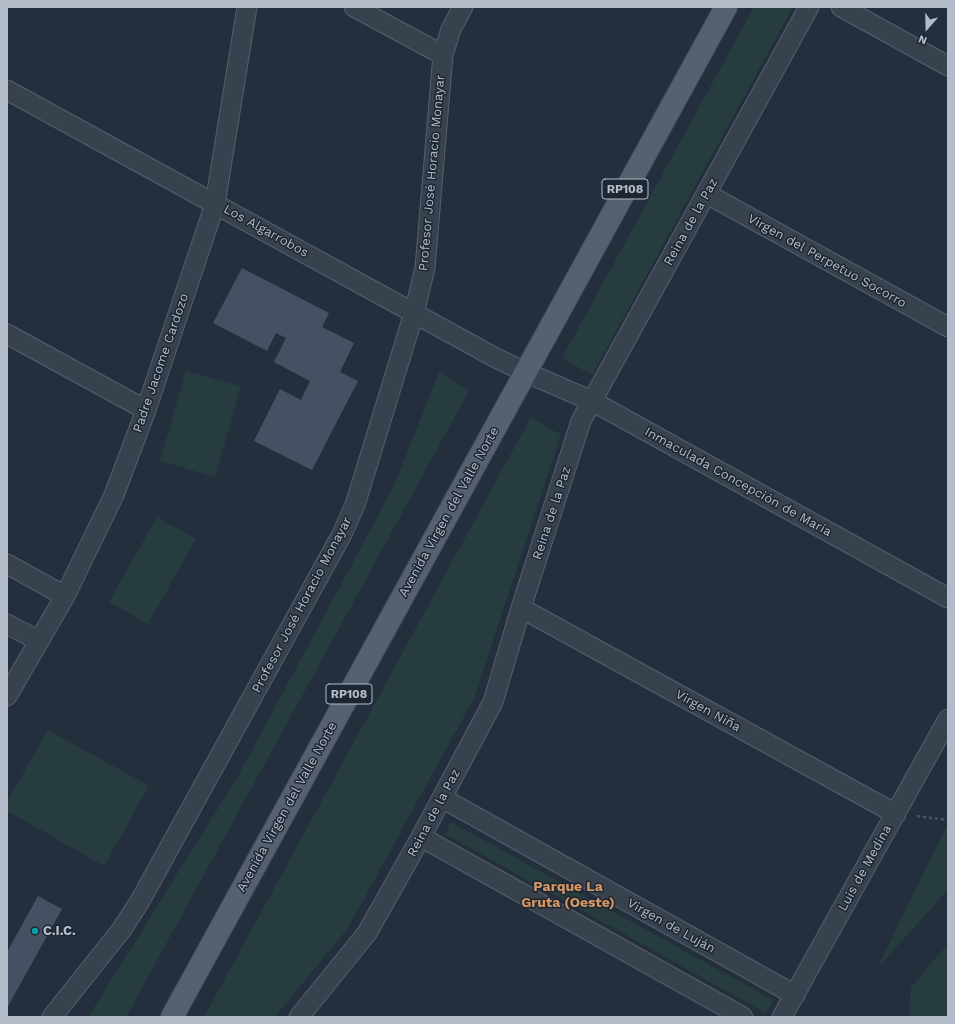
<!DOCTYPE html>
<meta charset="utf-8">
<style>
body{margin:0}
#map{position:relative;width:955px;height:1024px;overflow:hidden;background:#242f3e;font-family:"Work Sans",sans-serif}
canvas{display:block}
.frame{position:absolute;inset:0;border:8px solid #b4bcc9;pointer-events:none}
.north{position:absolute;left:907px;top:8px;width:40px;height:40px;-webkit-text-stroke:3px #1d2633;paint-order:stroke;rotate:200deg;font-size:11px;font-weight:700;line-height:16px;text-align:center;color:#b4bcc9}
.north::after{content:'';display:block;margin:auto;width:14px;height:18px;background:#b4bcc9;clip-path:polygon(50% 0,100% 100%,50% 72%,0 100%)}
</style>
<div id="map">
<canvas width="955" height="1024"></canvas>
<div class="frame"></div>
<div class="north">N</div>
</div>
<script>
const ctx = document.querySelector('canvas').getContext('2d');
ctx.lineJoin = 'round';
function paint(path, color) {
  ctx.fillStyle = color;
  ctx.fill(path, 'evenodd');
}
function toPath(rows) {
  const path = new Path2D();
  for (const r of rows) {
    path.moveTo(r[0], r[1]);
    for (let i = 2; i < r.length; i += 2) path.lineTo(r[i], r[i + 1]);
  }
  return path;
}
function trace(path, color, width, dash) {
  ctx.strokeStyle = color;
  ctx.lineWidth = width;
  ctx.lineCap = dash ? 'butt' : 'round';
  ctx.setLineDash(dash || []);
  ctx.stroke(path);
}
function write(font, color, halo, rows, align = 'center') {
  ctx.font = font + ' "Work Sans",sans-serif';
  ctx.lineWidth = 3;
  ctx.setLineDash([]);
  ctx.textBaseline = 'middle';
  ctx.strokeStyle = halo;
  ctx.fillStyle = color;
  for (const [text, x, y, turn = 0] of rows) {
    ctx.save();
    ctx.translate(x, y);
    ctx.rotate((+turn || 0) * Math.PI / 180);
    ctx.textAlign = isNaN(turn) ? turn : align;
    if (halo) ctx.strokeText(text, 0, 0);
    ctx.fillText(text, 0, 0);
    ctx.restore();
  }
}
const green = toPath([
 [754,7,793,7,592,375,562,358],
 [186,371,241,386,215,477,160,461],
 [439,372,469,391,126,1017,88,1017,237,778,395,484],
 [531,417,561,435,474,698,348,928,275,1017,204,1017],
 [157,517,196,539,148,624,109,602],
 [48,730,149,786,104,866,7,811,7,802],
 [451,822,773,1000,766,1013,445,834],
 [948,823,948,890,878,967],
 [948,944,948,1017,909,1017,911,987]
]);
const building = toPath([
 [242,268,329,313,322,327,354,343,340,372,358,381,312,470,254,441,280,389,301,400,310,381,274,362,286,338,276,333,267,351,213,323],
 [38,896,62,909,7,1008,7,952]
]);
const path = toPath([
 [917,816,948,820]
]);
const minor = toPath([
 [354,7,443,55],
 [841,7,948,66],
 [7,90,494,357,525,372,592,401,948,598],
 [707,194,948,327],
 [7,334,146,410],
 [7,564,65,596],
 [521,608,896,814],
 [7,624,39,641],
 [7,696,65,596,114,495,146,410,215,204,247,7],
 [442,798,795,995],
 [421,837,743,1017],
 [52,1017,122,929,140,901,342,534,355,505,414,313,425,268,443,55,451,29,463,7],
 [299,1017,367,933,421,837,493,702,521,608,581,421,809,7],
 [782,1017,948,719]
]);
const primary = toPath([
 [172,1017,726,7]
]);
const markers = [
 [35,931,4,"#0f9aa8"]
];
const shields = [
 [625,189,46],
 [349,694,46]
];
const shieldNames = [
 ["RP108",625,189],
 ["RP108",349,694]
];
const streetNames = [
 ["Profesor José Horacio Monayar",432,173,-85],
 ["Reina de la Paz",691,222,-61],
 ["Los Algarrobos",266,231,29],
 ["Virgen del Perpetuo Socorro",827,261,29],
 ["Padre Jacome Cardozo",161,363,-71],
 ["Inmaculada Concepción de María",738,482,29],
 ["Avenida Virgen del Valle Norte",449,512,-61],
 ["Reina de la Paz",552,513,-72],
 ["Profesor José Horacio Monayar",302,605,-62],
 ["Virgen Niña",708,711,29],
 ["Avenida Virgen del Valle Norte",287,807,-61],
 ["Reina de la Paz",434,813,-62],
 ["Luis de Medina",865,868,-61],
 ["Virgen de Luján",671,926,29]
];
const poiNames = [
 ["C.I.C.",43,931]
];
const neighbourhoodNames = [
 ["Parque La",568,887],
 ["Gruta (Oeste)",568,903]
];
paint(green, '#263c3f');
paint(building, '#455162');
trace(minor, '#565f6c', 21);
trace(primary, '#414a57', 24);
trace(path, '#44595c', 2.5, [3, 3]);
trace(minor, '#38414e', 19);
trace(primary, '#56606e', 22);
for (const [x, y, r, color] of markers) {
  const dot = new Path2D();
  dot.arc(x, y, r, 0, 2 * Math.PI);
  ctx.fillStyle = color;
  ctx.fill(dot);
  trace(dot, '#1d2633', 1.5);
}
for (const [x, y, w] of shields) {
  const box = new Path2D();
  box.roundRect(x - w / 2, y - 10, w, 20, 3);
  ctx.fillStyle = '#1d2633';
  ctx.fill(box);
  trace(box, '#b4bcc9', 1);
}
write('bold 12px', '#b4bcc9', null, shieldNames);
write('13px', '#b4bcc9', '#1d2633', streetNames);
write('bold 13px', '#b4bcc9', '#1d2633', poiNames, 'left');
write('bold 14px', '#d59563', '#1d2633', neighbourhoodNames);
</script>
